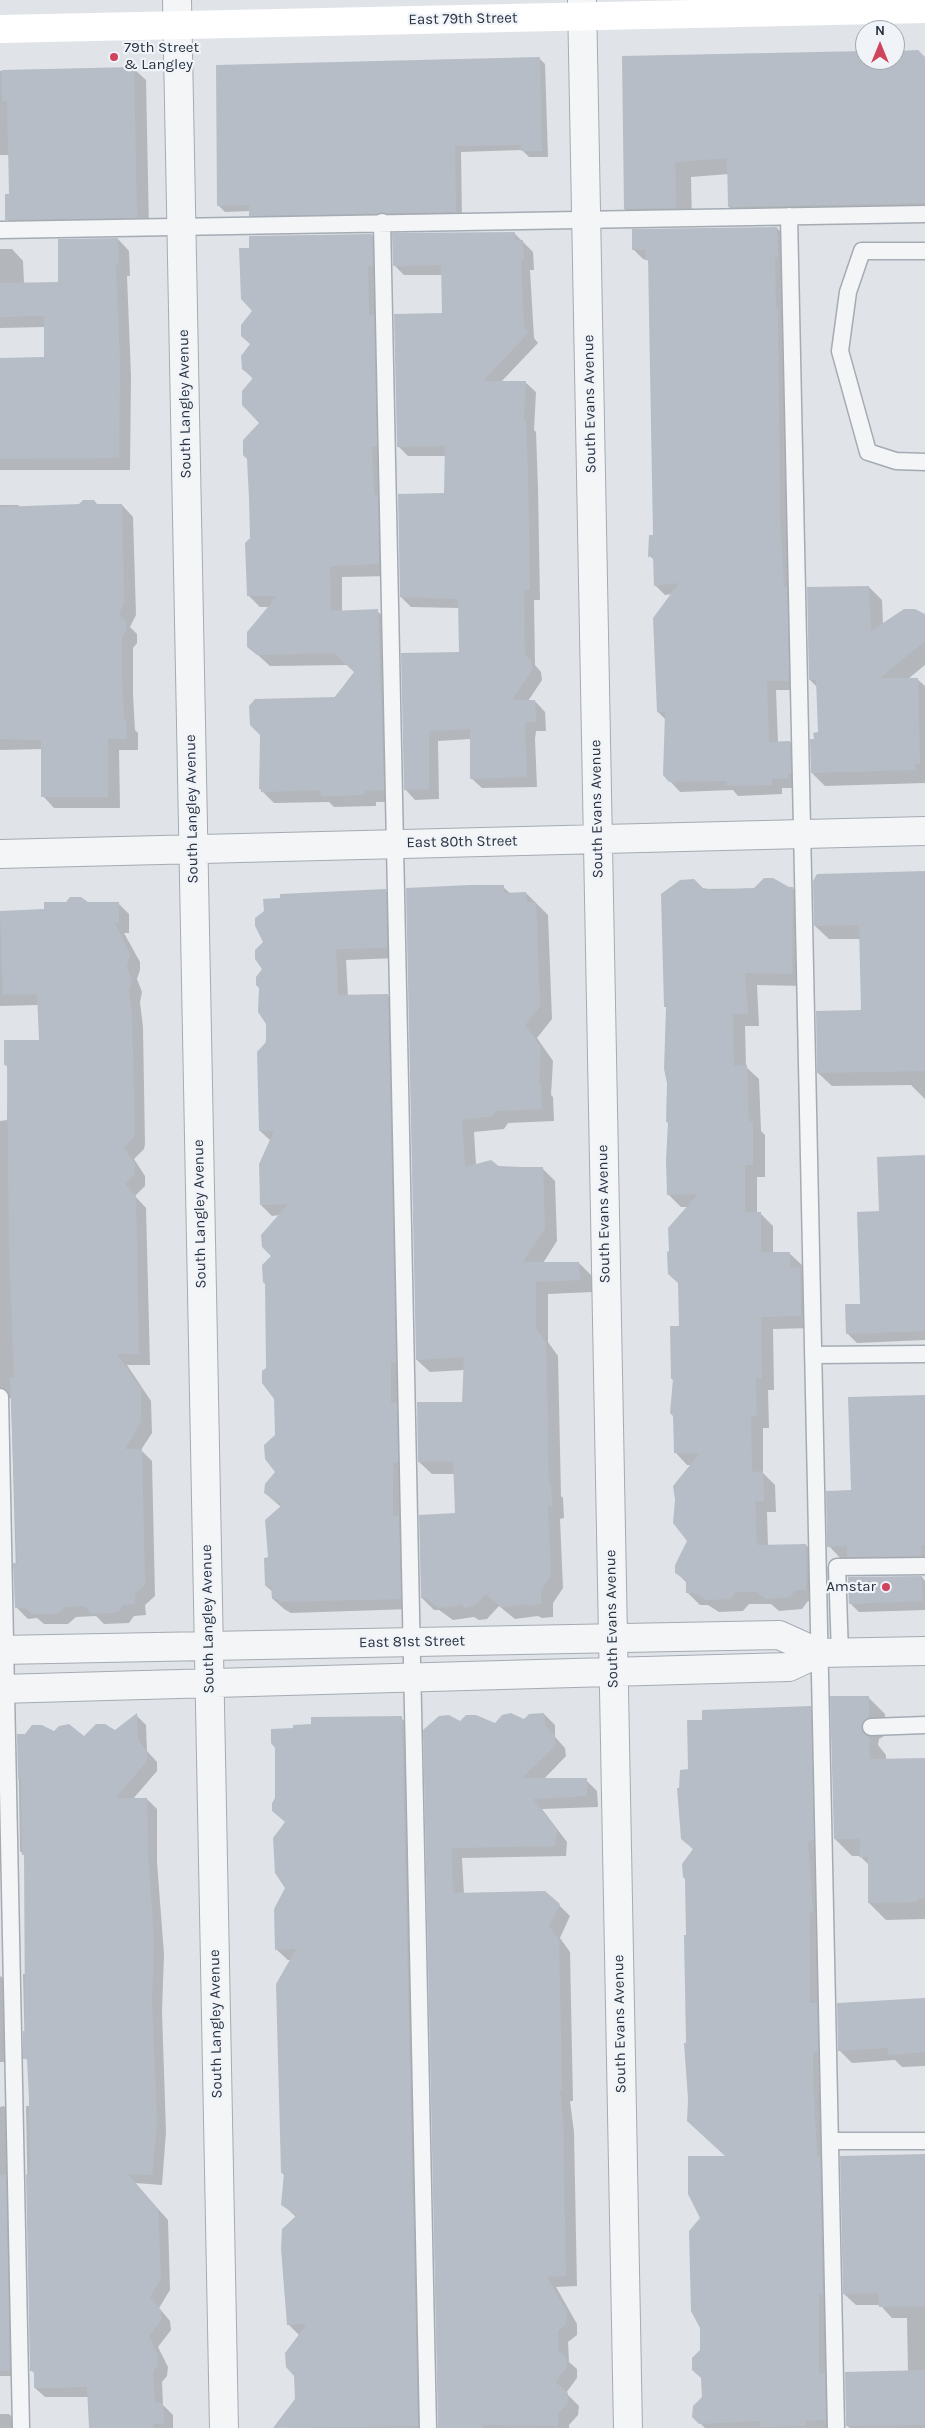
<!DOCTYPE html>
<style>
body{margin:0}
#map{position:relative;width:925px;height:2428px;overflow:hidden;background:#e0e4e9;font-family:Karla,sans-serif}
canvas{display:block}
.north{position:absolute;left:855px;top:20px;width:50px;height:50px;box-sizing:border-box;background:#f0f3f7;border:1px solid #a0a6ae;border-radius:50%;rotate:0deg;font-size:14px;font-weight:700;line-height:20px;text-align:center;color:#283241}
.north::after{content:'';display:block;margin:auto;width:18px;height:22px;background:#d0435d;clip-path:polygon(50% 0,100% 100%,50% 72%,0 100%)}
</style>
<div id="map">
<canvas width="925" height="2428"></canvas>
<div class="north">N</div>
</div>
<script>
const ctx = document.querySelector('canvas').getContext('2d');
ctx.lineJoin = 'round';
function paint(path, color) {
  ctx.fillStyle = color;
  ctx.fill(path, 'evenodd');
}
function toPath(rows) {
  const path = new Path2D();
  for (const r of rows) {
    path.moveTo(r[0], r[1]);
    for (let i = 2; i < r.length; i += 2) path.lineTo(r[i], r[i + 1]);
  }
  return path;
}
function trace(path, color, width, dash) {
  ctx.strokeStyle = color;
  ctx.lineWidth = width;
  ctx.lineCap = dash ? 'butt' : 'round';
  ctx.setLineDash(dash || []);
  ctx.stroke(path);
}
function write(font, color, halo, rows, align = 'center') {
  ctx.font = font + ' Karla,sans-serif';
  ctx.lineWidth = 4.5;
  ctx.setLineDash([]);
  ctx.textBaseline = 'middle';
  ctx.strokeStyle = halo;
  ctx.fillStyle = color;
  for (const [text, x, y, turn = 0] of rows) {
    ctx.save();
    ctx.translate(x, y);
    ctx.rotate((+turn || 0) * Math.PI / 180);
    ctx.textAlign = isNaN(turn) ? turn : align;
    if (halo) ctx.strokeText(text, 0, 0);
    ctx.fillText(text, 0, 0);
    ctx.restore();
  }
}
const shadow = toPath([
 [895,52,925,59,925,219,746,223,729,207,729,174,691,177,692,224,641,225,625,209,623,57,865,53,865,60,895,60],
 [539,58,545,64,548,157,529,157,522,150,461,152,462,218,257,221,251,215,251,211,225,212,219,206],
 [134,69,146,80,149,229,18,231,6,219,10,195,10,155,0,155,0,71],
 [777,228,787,238,798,690,776,690,778,743,790,742,799,752,797,788,782,788,782,794,738,796,733,790,680,792,670,781,666,720,658,712,673,594,665,595,655,585,655,561,650,556,654,537,650,261,643,259,633,249],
 [514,233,533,252,534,270,530,270,534,338,538,343,501,382,525,382,536,392,534,430,536,432,538,488,540,600,534,600,535,665,541,672,542,680,528,701,535,701,545,712,546,731,536,731,535,739,537,787,482,788,471,778,471,739,438,741,439,799,415,800,405,789,460,653,459,608,411,607,401,597,446,494,446,456,408,456,398,446,443,314,442,275,404,275,394,265],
 [372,235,384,247,391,576,342,577,342,612,377,611,390,623,395,802,376,802,376,806,334,807,329,802,274,803,260,789,355,672,347,665,270,666,248,646,269,607,260,607,248,595,251,538,248,458,260,423,253,379,243,368],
 [118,239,129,251,130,276,127,276,131,376,130,470,0,470,0,359,45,358,45,327,0,328,0,249,12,249,23,261,24,284,59,283],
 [0,505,18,505,20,507,122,505,133,517,136,615,130,627,137,634,137,643,133,648,133,694,135,730,138,733,138,750,119,750,120,808,54,808,43,796,42,749,0,750],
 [869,587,882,600,883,625,925,616,925,665,908,679,917,679,925,686,925,783,825,786,812,773,815,740,819,733,817,687,810,680],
 [925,872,925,1099,911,1085,832,1086,818,1073,862,1011,860,939,829,939,815,926],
 [503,887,511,894,526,893,548,915,552,1019,537,1038,553,1061,551,1095,553,1097,554,1121,508,1123,504,1129,474,1132,476,1165,542,1168,555,1181,557,1241,543,1263,579,1263,592,1276,592,1292,548,1294,548,1342,558,1356,561,1496,563,1498,564,1518,560,1519,563,1588,553,1603,553,1617,542,1618,538,1616,515,1619,499,1606,487,1619,479,1620,474,1617,453,1620,439,1610,434,1610,422,1598,456,1515,455,1474,432,1474,419,1462,463,1403,464,1370,430,1372,417,1360],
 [793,888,805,901,804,986,757,985,759,1026,745,1026,746,1067,759,1079,761,1131,765,1135,765,1177,757,1177,757,1213,760,1213,773,1226,773,1253,789,1253,802,1265,802,1271,812,1281,813,1328,773,1329,774,1390,768,1390,769,1428,763,1428,763,1473,775,1485,776,1512,767,1512,768,1546,806,1545,818,1558,818,1602,808,1601,802,1609,779,1611,771,1604,749,1604,743,1611,719,1612,708,1605,700,1605,687,1592,687,1583,676,1572,688,1541,692,1465,687,1465,675,1452,674,1381,672,1379,681,1327,680,1284,688,1207,681,1207,668,1194,669,1124,667,1122,702,889],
 [385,890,396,901,397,958,346,960,348,996,388,996,398,1006,411,1609,291,1613,284,1609,273,1599,273,1592,266,1586,269,1559,281,1507,265,1493,277,1472,275,1398,267,1369,273,1256,280,1215,272,1216,261,1205,271,1141,260,1131,267,1023],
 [88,903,118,903,129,914,129,933,124,933,140,962,140,970,137,979,142,992,140,1002,143,1027,145,1144,144,1149,134,1159,145,1176,145,1186,135,1196,146,1208,150,1365,127,1365,151,1401,152,1433,141,1450,152,1461,155,1596,145,1605,146,1615,134,1616,129,1623,104,1624,96,1616,76,1617,68,1624,44,1624,37,1618,28,1619,17,1608,11,1398,5,1399,0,1565,0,1121,7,1120,8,1067,5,1065,40,1041,38,1005,0,1006,0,913,45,910],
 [925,1157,925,1340,857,1343,848,1334,861,1305,880,1213],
 [925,1396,925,1569,842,1560,829,1546,852,1492],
 [922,1577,925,1581,925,1610,859,1612,850,1603],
 [832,1697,868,1697,885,1714,886,1735,879,1739,878,1745,886,1755,886,1760,925,1760,925,1919,886,1920,869,1903,869,1865,860,1856,852,1856,835,1839],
 [810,1707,822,1719,837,2428,705,2428,694,2417,703,2397,702,2218,727,2157,687,2045,688,1936,694,1850,683,1839,681,1789,689,1770,704,1721],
 [544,1714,555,1725,555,1737,565,1748,566,1756,543,1780,586,1780,597,1791,598,1807,542,1809,567,1842,566,1856,462,1858,464,1894,559,1905,570,1916,560,1938,570,1952,573,2101,570,2101,574,2132,577,2286,556,2287,577,2324,577,2335,568,2342,569,2362,577,2369,577,2378,566,2393,579,2406,578,2415,569,2425,569,2428,439,2428,425,1731,460,1723,495,1724,524,1721],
 [136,1715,146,1725,147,1751,157,1762,157,1771,133,1799,147,1799,157,1809,157,1862,164,1954,162,2011,166,2132,162,2185,135,2183,168,2220,170,2290,159,2308,170,2321,171,2330,158,2347,168,2367,167,2376,162,2382,163,2405,173,2415,173,2428,90,2428,88,2397,45,2397,35,2388,35,2374,31,2370,26,2106,29,2106,29,2062,25,2058,23,1974,26,1974,25,1856,20,1851,18,1735,54,1732,84,1737,115,1732],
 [401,1718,412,1728,428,2428,286,2428,285,2427,296,2399,299,2335,288,2324,296,2217,282,2204,285,2176,282,2173,291,1960,288,1960,277,1950,287,1887,286,1823,276,1798,295,1729],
 [0,1780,3,1856,0,1856],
 [0,1976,6,1980,7,2062,0,2062],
 [925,2000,925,2066,902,2067,895,2060,852,2063,839,2050],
 [4,2106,10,2113,15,2376,0,2376,0,2107],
 [925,2155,925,2428,850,2428,847,2426,908,2372,907,2318,892,2318,880,2305,856,2305,844,2294],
 [0,2414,9,2414,15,2420,15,2428,0,2428]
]);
const building = toPath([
 [918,50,925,57,925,203,728,207,727,158,675,162,676,208,624,209,622,56,865,51,865,60,895,60,895,51],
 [540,57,542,151,521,151,521,145,455,146,456,212,249,216,249,205,217,206,216,65],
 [134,67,137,218,5,220,5,194,9,194,7,101,2,102,2,70],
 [777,227,778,257,775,257,776,309,778,309,780,518,784,587,787,587,789,681,767,681,769,742,790,741,791,774,788,774,788,779,772,779,772,785,727,786,727,781,669,782,663,775,665,712,657,712,653,618,679,583,654,586,653,556,648,557,649,535,653,535,648,259,645,259,646,250,632,250,632,229],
 [515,232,515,240,523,240,524,260,521,260,524,327,529,332,483,381,526,381,524,421,526,421,528,477,530,590,524,590,525,654,531,660,532,670,512,700,535,700,536,722,526,722,525,728,527,777,470,779,470,729,429,731,429,789,404,790,401,653,459,652,458,599,400,597,398,494,444,493,445,446,397,447,394,314,442,313,441,265,393,266,392,233],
 [372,234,373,266,368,266,369,315,374,315,377,447,372,447,374,495,378,495,379,564,330,566,331,611,378,609,384,790,364,791,365,795,321,796,320,790,261,792,261,789,259,789,260,735,250,725,249,706,255,699,335,697,354,672,334,653,257,655,247,647,247,632,277,596,247,596,245,543,250,538,249,499,247,459,243,455,243,440,259,423,242,405,242,391,253,378,242,369,241,356,250,344,241,336,241,325,252,311,241,299,239,248,249,248,249,236],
 [118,238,119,264,116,264,120,364,119,458,0,459,0,358,44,357,44,316,0,317,0,283,58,282,58,239],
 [83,500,94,500,97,504,122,504,124,603,119,614,126,621,126,631,122,636,122,681,124,718,126,720,127,739,108,739,108,797,41,797,41,740,0,739,0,507,79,504],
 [869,586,871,631,904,609,915,609,925,614,925,641,880,678,918,678,920,764,915,764,915,770,811,773,810,739,814,739,813,733,818,732,816,680,809,680,807,587],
 [925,871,925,1071,817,1073,816,1011,861,1010,859,925,814,926,813,881,817,874],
 [764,878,773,878,789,887,793,887,792,974,745,973,748,1014,733,1014,734,1066,747,1065,749,1121,753,1121,753,1165,745,1165,745,1212,761,1212,761,1252,790,1252,790,1268,800,1267,801,1316,761,1317,762,1378,756,1378,757,1416,751,1416,752,1472,763,1471,764,1501,755,1501,757,1545,806,1544,806,1590,796,1590,790,1597,765,1599,757,1592,736,1592,731,1599,706,1600,694,1593,686,1593,686,1580,675,1573,675,1565,687,1541,673,1523,675,1500,673,1486,699,1454,674,1453,673,1416,670,1413,673,1379,671,1379,670,1326,679,1326,678,1283,668,1274,667,1252,669,1251,668,1228,698,1194,667,1195,666,1160,668,1122,666,1122,667,1083,664,1069,666,1007,664,1007,661,894,680,880,694,879,703,888,715,890,754,888],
 [469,885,504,885,504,893,526,892,527,902,536,902,540,1006,525,1025,541,1047,539,1083,541,1083,542,1109,496,1111,492,1116,462,1120,465,1167,491,1160,500,1167,543,1167,545,1228,523,1262,579,1262,580,1280,536,1282,536,1328,546,1343,549,1484,551,1484,552,1506,548,1507,551,1575,541,1590,541,1604,528,1606,525,1604,501,1607,486,1594,474,1606,465,1608,461,1605,439,1608,425,1598,421,1598,419,1515,455,1513,453,1461,418,1462,417,1402,462,1402,464,1357,416,1360,406,888],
 [386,889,387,948,336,949,338,995,388,994,396,1362,391,1362,391,1403,397,1403,398,1462,393,1463,393,1516,399,1515,401,1599,279,1602,279,1599,272,1599,271,1586,265,1586,264,1558,268,1557,265,1520,282,1505,264,1493,265,1484,275,1472,265,1459,264,1445,275,1435,274,1399,262,1383,262,1371,266,1368,265,1284,263,1282,262,1265,271,1256,262,1247,261,1235,288,1204,260,1205,259,1164,274,1131,259,1131,257,1052,266,1042,266,1024,258,1012,259,988,256,985,256,977,262,969,255,959,255,950,263,942,255,926,255,918,264,911,263,899,280,898,280,894],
 [70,897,81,897,88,902,119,902,119,923,115,923,130,954,127,967,132,981,129,991,132,1016,135,1133,133,1138,124,1148,135,1164,134,1175,125,1184,136,1196,139,1354,117,1354,141,1389,141,1422,125,1449,142,1449,145,1585,135,1594,135,1604,123,1605,118,1612,92,1614,84,1606,65,1607,57,1614,32,1614,25,1608,15,1608,13,1563,17,1563,10,1377,14,1377,9,1251,7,1065,4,1065,4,1040,39,1040,37,994,3,995,0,911,44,909,44,902,66,902],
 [925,1155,925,1331,846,1334,845,1304,860,1304,857,1212,879,1211,877,1157],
 [925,1395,925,1545,921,1545,921,1556,847,1557,847,1546,827,1547,826,1491,851,1490,848,1397],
 [922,1576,923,1601,849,1604,848,1577],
 [830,1696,869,1696,869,1717,862,1722,861,1727,863,1733,869,1737,870,1759,925,1758,925,1898,917,1899,917,1902,868,1903,868,1857,859,1857,860,1839,834,1839],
 [811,1706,814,1840,808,1841,813,1911,810,1911,810,2003,817,2003,818,2052,813,2052,813,2077,817,2156,820,2156,823,2295,819,2295,819,2373,825,2373,826,2420,805,2421,806,2426,760,2427,760,2421,699,2424,692,2417,693,2406,702,2397,701,2378,692,2370,692,2358,700,2350,700,2328,691,2311,689,2231,700,2218,688,2194,688,2156,725,2156,687,2121,688,2099,684,2043,686,2043,684,1935,686,1935,685,1879,683,1877,682,1864,693,1849,681,1839,677,1788,679,1788,680,1770,688,1769,687,1720,702,1720,702,1710],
 [137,1713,138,1740,147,1751,147,1761,116,1798,147,1798,148,1851,154,1943,152,2000,157,2122,152,2175,128,2174,158,2209,161,2279,150,2297,161,2310,162,2319,149,2336,158,2356,158,2366,153,2371,155,2403,163,2403,164,2424,153,2424,153,2428,89,2428,87,2387,34,2388,34,2371,30,2371,26,2174,30,2174,29,2100,27,2059,23,2059,23,2031,25,2031,24,1855,22,1855,21,1779,18,1779,17,1734,25,1734,32,1725,42,1725,54,1731,59,1726,69,1724,84,1736,96,1724,105,1724,115,1730],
 [511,1713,524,1719,529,1714,544,1713,545,1725,554,1735,556,1745,522,1778,587,1778,587,1796,533,1799,557,1830,555,1846,452,1848,453,1893,545,1891,560,1904,549,1926,559,1940,562,2090,560,2090,563,2120,566,2276,547,2277,567,2312,566,2324,558,2331,558,2350,566,2357,567,2367,555,2382,568,2393,568,2403,558,2414,558,2426,483,2425,483,2428,438,2428,423,1730,439,1716,449,1715,460,1721,466,1715,476,1715,495,1723,502,1715],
 [402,1716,418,2426,273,2428,295,2399,294,2376,286,2367,285,2353,307,2324,287,2325,281,2249,282,2229,297,2215,281,2205,284,2173,281,2173,276,1984,296,1949,275,1950,274,1909,285,1888,275,1873,273,1838,285,1822,272,1811,272,1803,275,1798,275,1748,271,1743,271,1729,293,1728,293,1725,311,1724,311,1717],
 [925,1998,925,2052,888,2055,888,2048,838,2051,837,2003],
 [925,2154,925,2306,879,2307,878,2293,843,2294,840,2156],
 [6,2174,10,2371,0,2371,0,2175],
 [925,2370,925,2425,846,2426,845,2372]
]);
const lane = toPath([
 [789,216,836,2428],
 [382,222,428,2428],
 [0,230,925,214],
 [925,251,862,251,848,292,840,351,868,452,896,461,925,462],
 [813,1355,925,1354],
 [0,1397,21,2428],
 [840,1653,837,1567,925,1566],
 [871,1727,925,1725],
 [830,2141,925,2141]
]);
const street = toPath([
 [177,0,224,2428],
 [582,0,628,2428],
 [0,854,925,831],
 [0,1650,779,1635,819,1653,925,1651],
 [0,1689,789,1667,819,1653]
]);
const secondary = toPath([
 [0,29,925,9]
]);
const markers = [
 [114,57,5,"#d0435d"],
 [886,1587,5,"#d0435d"]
];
const streetNames = [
 ["East 79th Street",463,19,-1],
 ["South Langley Avenue",185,404,-91],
 ["South Evans Avenue",590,404,-91],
 ["South Langley Avenue",192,809,-91],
 ["South Evans Avenue",597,809,-91],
 ["East 80th Street",462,842,-1],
 ["South Langley Avenue",200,1214,-91],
 ["South Evans Avenue",604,1214,-91],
 ["South Langley Avenue",208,1619,-91],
 ["South Evans Avenue",612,1619,-91],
 ["East 81st Street",412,1642,-1],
 ["South Langley Avenue",216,2024,-91],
 ["South Evans Avenue",620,2024,-91]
];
const poiNames = [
 ["79th Street",124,48],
 ["& Langley",124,65],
 ["Amstar",876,1587,"right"]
];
paint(shadow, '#0003');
paint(building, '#b7bdc6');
trace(lane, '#a5abb3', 19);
trace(street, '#a5abb3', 30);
trace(lane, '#f3f5f7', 16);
trace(street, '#f3f5f7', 28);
trace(secondary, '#fff', 28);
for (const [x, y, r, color] of markers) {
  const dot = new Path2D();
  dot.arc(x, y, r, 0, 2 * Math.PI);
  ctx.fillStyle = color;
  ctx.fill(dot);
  trace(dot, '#f0f3f7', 2);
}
write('15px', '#283241', '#f0f3f7', streetNames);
write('15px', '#283241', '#f0f3f7', poiNames, 'left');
</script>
